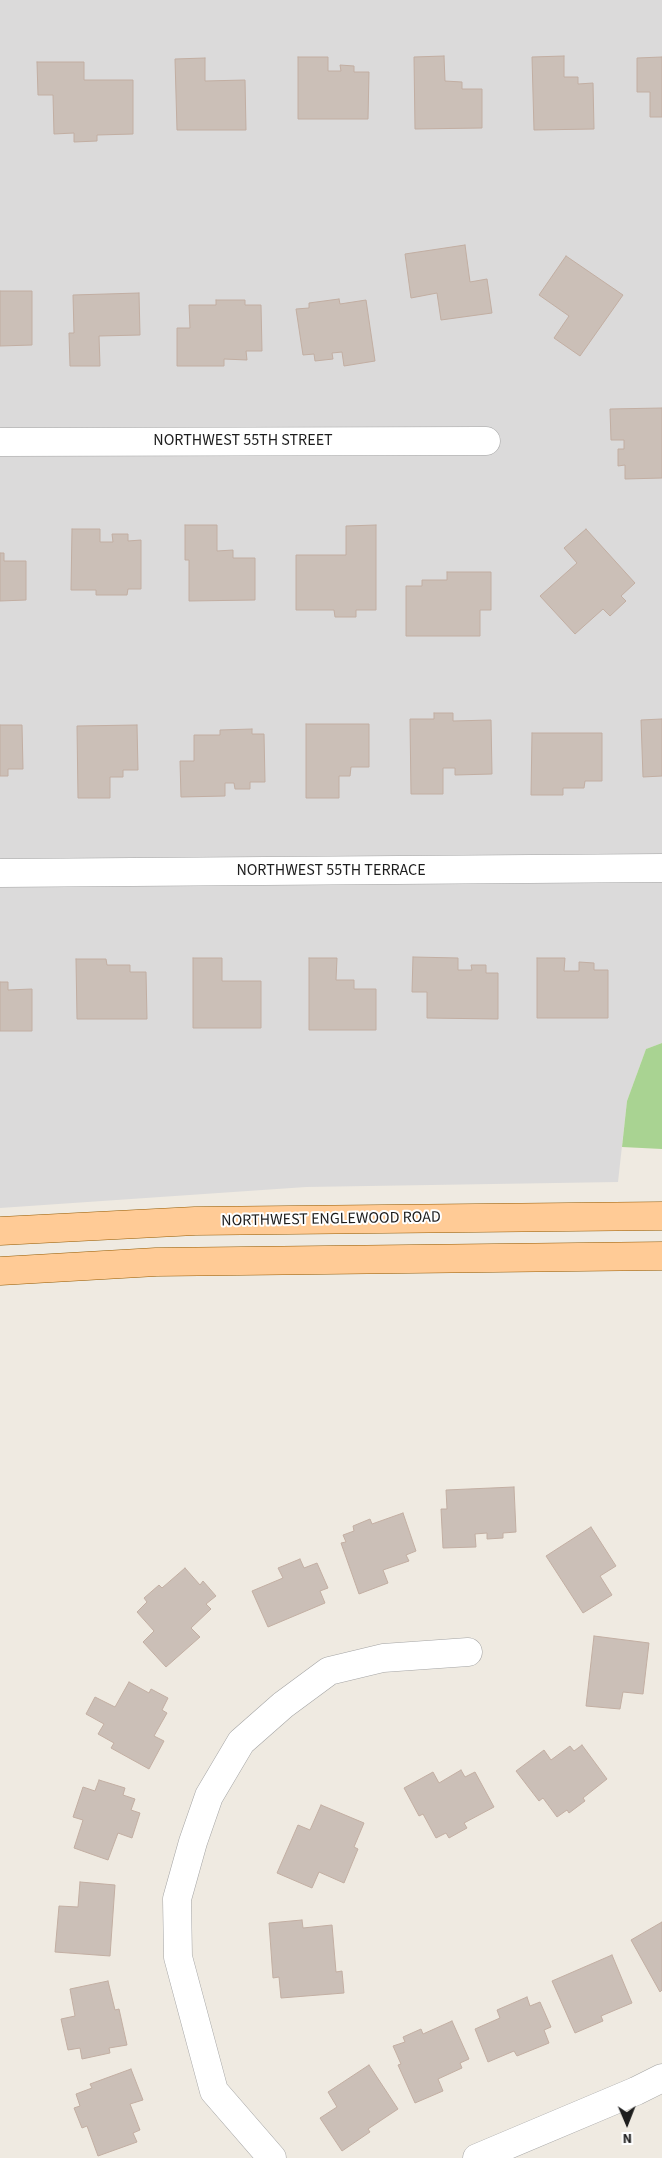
<!DOCTYPE html>
<style>
body{margin:0}
#map{position:relative;width:662px;height:2158px;overflow:hidden;background:#efeae1;font-family:"Source Sans 3",sans-serif}
canvas{display:block}
.north{position:absolute;left:602px;top:2098px;width:50px;height:50px;-webkit-text-stroke:4px #fff;paint-order:stroke;rotate:179deg;font-size:14px;font-weight:700;line-height:20px;text-align:center;color:#1d1d1d}
.north::after{content:'';display:block;margin:auto;width:18px;height:22px;background:#1d1d1d;clip-path:polygon(50% 0,100% 100%,50% 72%,0 100%)}
</style>
<div id="map">
<canvas width="662" height="2158"></canvas>
<div class="north">N</div>
</div>
<script>
const ctx = document.querySelector('canvas').getContext('2d');
ctx.lineJoin = 'round';
function paint(path, color) {
  ctx.fillStyle = color;
  ctx.fill(path, 'evenodd');
}
function toPath(rows) {
  const path = new Path2D();
  for (const r of rows) {
    path.moveTo(r[0], r[1]);
    for (let i = 2; i < r.length; i += 2) path.lineTo(r[i], r[i + 1]);
  }
  return path;
}
function trace(path, color, width, dash) {
  ctx.strokeStyle = color;
  ctx.lineWidth = width;
  ctx.lineCap = dash ? 'butt' : 'round';
  ctx.setLineDash(dash || []);
  ctx.stroke(path);
}
function write(font, color, halo, rows, align = 'center') {
  ctx.font = font + ' "Source Sans 3",sans-serif';
  ctx.lineWidth = 4;
  ctx.setLineDash([]);
  ctx.textBaseline = 'middle';
  ctx.strokeStyle = halo;
  ctx.fillStyle = color;
  for (const [text, x, y, turn = 0] of rows) {
    ctx.save();
    ctx.translate(x, y);
    ctx.rotate((+turn || 0) * Math.PI / 180);
    ctx.textAlign = isNaN(turn) ? turn : align;
    if (halo) ctx.strokeText(text, 0, 0);
    ctx.fillText(text, 0, 0);
    ctx.restore();
  }
}
const residential = toPath([
 [0,0,662,0,662,1043,646,1049,627,1101,618,1182,306,1187,0,1208]
]);
const forest = toPath([
 [662,1043,662,1149,622,1147,627,1101,646,1049]
]);
const building = toPath([
 [444,56,445,81,462,82,462,89,482,89,482,128,415,129,414,57,444,56],
 [564,56,564,77,578,77,578,84,593,83,594,129,534,130,532,57,564,56],
 [298,57,328,57,328,71,341,71,340,65,354,66,354,72,369,72,368,119,298,119,298,57],
 [662,57,662,117,650,117,650,92,637,92,637,58,662,57],
 [205,58,205,81,245,80,246,130,177,130,175,59,205,58],
 [37,62,84,62,84,80,133,80,133,134,97,135,97,141,74,142,74,133,54,134,53,95,38,95,37,62],
 [465,245,470,282,487,279,492,313,441,320,437,293,411,298,405,254,465,245],
 [566,256,623,295,580,356,554,338,569,316,539,295,566,256],
 [0,291,32,291,32,345,0,346,0,291],
 [139,293,140,335,99,336,100,366,70,366,69,333,74,333,73,295,139,293],
 [339,299,340,304,366,300,375,361,344,366,342,352,332,353,333,359,315,361,314,354,303,355,296,309,309,308,309,303,339,299],
 [216,300,245,300,245,305,261,305,262,351,246,351,247,360,224,359,224,366,177,366,177,328,190,328,189,305,216,305,216,300],
 [662,408,662,478,625,479,625,465,618,466,618,449,624,449,624,440,611,440,610,409,662,408],
 [185,525,217,525,217,551,233,550,233,558,255,558,255,600,189,601,189,560,185,560,185,525],
 [376,525,376,610,356,610,356,617,335,617,334,610,296,610,296,555,346,555,346,526,376,525],
 [72,529,100,529,100,542,113,542,112,534,128,534,128,541,141,540,141,589,128,589,127,595,96,595,96,590,71,590,72,529],
 [586,529,635,583,621,596,626,601,610,616,603,609,575,634,540,596,577,563,564,548,586,529],
 [0,553,4,553,4,561,26,561,26,600,0,601,0,553],
 [447,572,491,572,491,610,480,610,480,636,406,636,406,586,422,586,422,580,447,580,447,572],
 [434,713,453,713,453,721,491,720,492,774,455,775,455,768,443,768,443,794,411,794,410,719,434,719,434,713],
 [662,719,662,776,643,777,641,720,662,719],
 [306,724,369,724,369,767,351,767,350,776,339,776,339,798,306,798,306,724],
 [0,725,22,725,23,769,8,769,8,776,0,776,0,725],
 [137,725,138,770,123,770,123,777,110,777,110,798,78,798,77,726,137,725],
 [252,729,252,734,264,734,265,782,250,782,250,789,235,789,234,783,225,783,225,796,181,797,180,761,194,761,194,735,220,735,220,730,252,729],
 [532,733,602,733,602,781,585,781,584,788,563,788,563,795,531,795,532,733],
 [413,957,458,958,458,970,472,970,471,965,486,965,486,973,498,973,498,1019,427,1018,427,992,412,992,413,957],
 [193,958,222,958,222,981,261,981,261,1028,193,1028,193,958],
 [309,958,337,958,336,980,354,980,354,989,376,989,376,1030,309,1030,309,958],
 [537,958,565,958,564,971,579,971,579,962,594,963,594,970,608,970,608,1018,537,1018,537,958],
 [76,959,106,959,107,965,130,965,130,972,146,972,147,1019,77,1019,76,959],
 [0,982,8,982,8,990,32,989,32,1031,0,1031,0,982],
 [514,1487,516,1532,503,1533,503,1538,487,1539,487,1533,475,1534,476,1547,443,1548,441,1509,447,1509,446,1490,514,1487],
 [403,1513,416,1551,406,1555,409,1561,383,1570,388,1583,359,1594,341,1543,346,1542,343,1535,354,1531,353,1526,370,1519,372,1524,403,1513],
 [591,1527,616,1566,600,1576,612,1595,583,1613,546,1556,591,1527],
 [300,1559,304,1568,317,1563,328,1588,320,1591,325,1603,268,1627,252,1591,283,1578,278,1568,300,1559],
 [185,1568,200,1585,203,1581,216,1596,206,1604,211,1609,191,1628,200,1637,166,1667,143,1642,154,1631,137,1612,147,1602,144,1598,159,1585,162,1588,185,1568],
 [594,1636,649,1643,643,1694,623,1692,620,1709,586,1706,594,1636],
 [129,1682,149,1693,151,1689,168,1698,162,1710,167,1713,154,1736,164,1741,149,1769,111,1748,114,1743,98,1734,104,1724,86,1714,95,1697,115,1707,129,1682],
 [582,1745,607,1779,583,1798,585,1801,569,1813,567,1810,557,1817,543,1798,539,1801,516,1771,544,1750,551,1760,570,1746,574,1751,582,1745],
 [461,1770,465,1777,475,1772,494,1807,464,1823,467,1828,449,1838,446,1833,436,1838,423,1814,419,1816,404,1788,433,1772,439,1783,461,1770],
 [99,1780,125,1788,123,1795,135,1799,131,1810,140,1813,132,1838,118,1833,108,1860,74,1848,83,1820,73,1817,83,1787,95,1791,99,1780],
 [321,1805,364,1823,354,1847,358,1849,344,1883,319,1872,312,1888,277,1873,298,1825,310,1830,321,1805],
 [80,1882,115,1885,110,1956,55,1952,59,1906,78,1907,80,1882],
 [302,1920,303,1928,332,1925,336,1972,342,1971,344,1993,281,1998,279,1977,273,1978,269,1923,302,1920],
 [662,1922,662,1990,660,1992,631,1940,662,1922],
 [612,1955,632,2003,601,2016,603,2021,575,2033,552,1981,612,1955],
 [108,1981,115,2010,119,2009,127,2045,109,2048,110,2053,82,2059,80,2048,68,2050,61,2019,75,2016,70,1989,108,1981],
 [527,1997,530,2006,540,2002,551,2027,544,2030,549,2043,517,2056,514,2051,488,2062,475,2029,500,2018,497,2010,527,1997],
 [452,2021,469,2059,460,2063,462,2068,438,2079,443,2091,415,2103,398,2065,401,2064,393,2046,405,2042,403,2037,421,2029,423,2034,452,2021],
 [369,2065,398,2109,368,2129,370,2132,342,2151,320,2118,337,2107,328,2092,369,2065],
 [131,2069,143,2100,130,2104,140,2130,133,2133,137,2142,98,2156,87,2126,82,2128,74,2108,80,2106,76,2094,92,2088,90,2084,131,2069]
]);
const minor = toPath([
 [0,442,486,441],
 [0,873,662,868],
 [272,2158,214,2091,178,1957,177,1899,193,1842,209,1796,241,1742,283,1705,329,1671,383,1658,468,1652],
 [477,2158,636,2091,662,2078]
]);
const major = toPath([
 [0,1231,195,1221,662,1216],
 [0,1271,156,1262,662,1256]
]);
const streetNames = [
 ["NORTHWEST 55TH STREET",243,441],
 ["NORTHWEST 55TH TERRACE",331,871],
 ["NORTHWEST ENGLEWOOD ROAD",331,1220,-1]
];
paint(residential, '#dbdada');
paint(forest, '#a9d392');
paint(building, '#cbbfb7');
trace(building, '#c2aea2', 1);
trace(minor, '#a4a4a4', 29);
trace(major, '#955b00', 29);
trace(minor, '#fff', 28);
trace(major, '#ffcb96', 28);
write('16px', '#1d1d1d', '#fff', streetNames);
</script>
